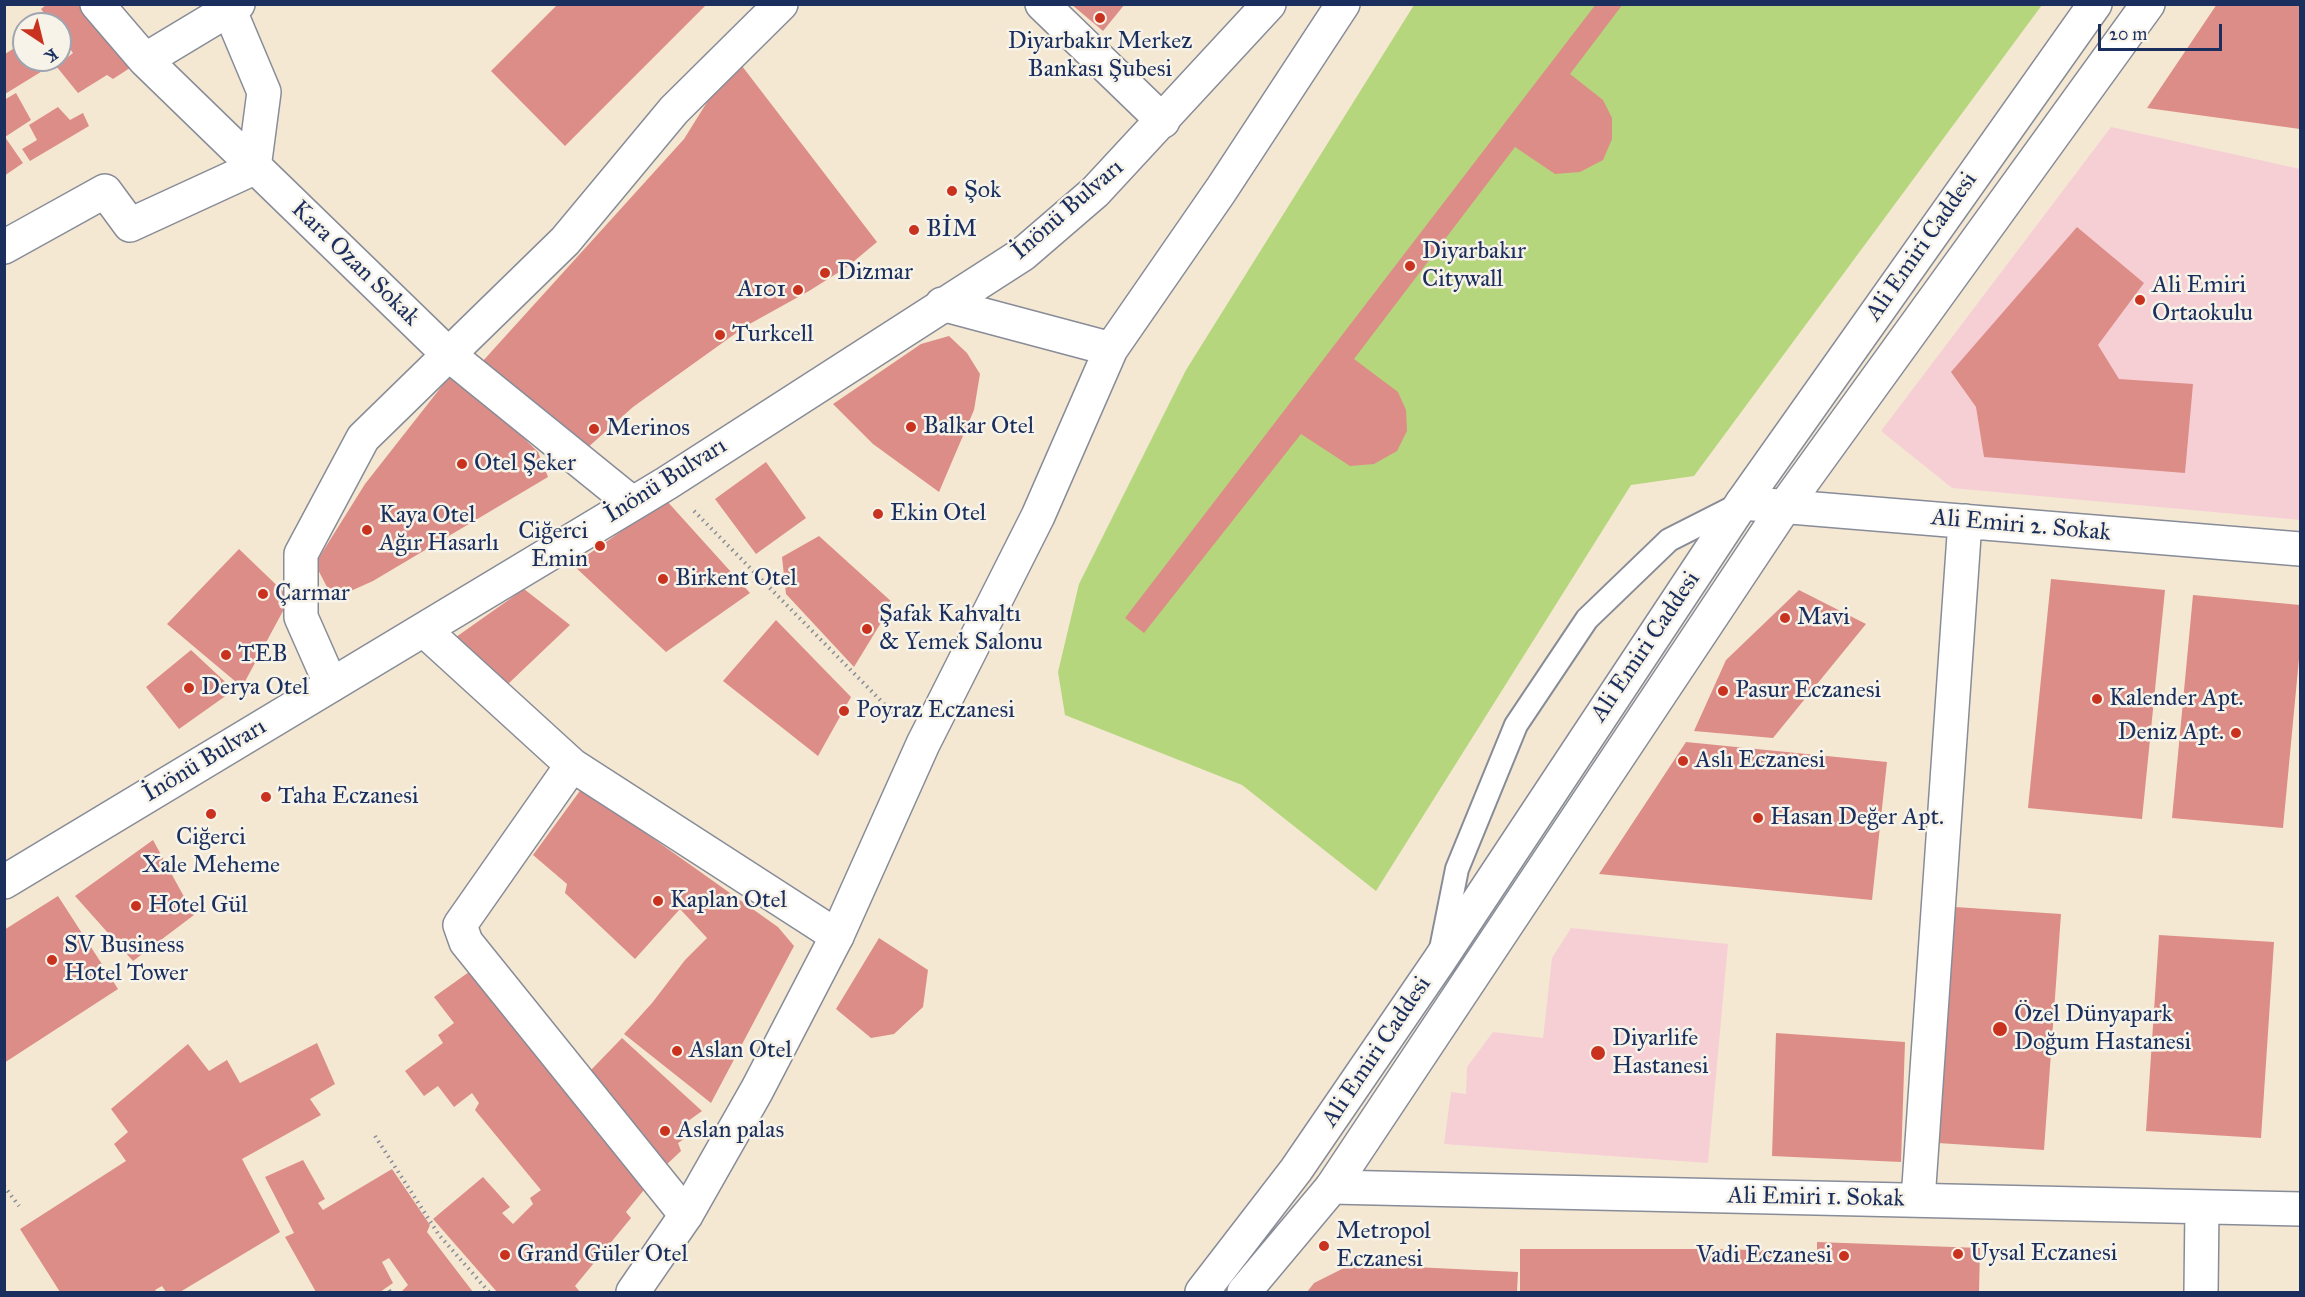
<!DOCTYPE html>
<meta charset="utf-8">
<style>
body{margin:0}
#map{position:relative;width:2305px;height:1297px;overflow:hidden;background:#f4e8d3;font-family:"IM FELL Great Primer",serif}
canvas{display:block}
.frame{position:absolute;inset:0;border:6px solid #1b2f5e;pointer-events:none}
.north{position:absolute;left:12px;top:12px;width:60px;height:60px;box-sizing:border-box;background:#f7f3e8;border:2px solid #9fa5b1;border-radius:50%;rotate:145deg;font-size:16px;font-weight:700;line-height:24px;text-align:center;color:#1b2f5e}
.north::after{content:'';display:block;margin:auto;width:21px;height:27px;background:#c8321e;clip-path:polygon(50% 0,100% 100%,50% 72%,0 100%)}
.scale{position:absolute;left:2098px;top:24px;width:124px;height:27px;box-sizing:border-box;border:3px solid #1b2f5e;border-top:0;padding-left:8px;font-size:18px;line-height:21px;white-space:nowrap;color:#1b2f5e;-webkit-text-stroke:4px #f7f3e8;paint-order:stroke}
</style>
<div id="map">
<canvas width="2305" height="1297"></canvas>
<div class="frame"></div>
<div class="north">K</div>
<div class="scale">20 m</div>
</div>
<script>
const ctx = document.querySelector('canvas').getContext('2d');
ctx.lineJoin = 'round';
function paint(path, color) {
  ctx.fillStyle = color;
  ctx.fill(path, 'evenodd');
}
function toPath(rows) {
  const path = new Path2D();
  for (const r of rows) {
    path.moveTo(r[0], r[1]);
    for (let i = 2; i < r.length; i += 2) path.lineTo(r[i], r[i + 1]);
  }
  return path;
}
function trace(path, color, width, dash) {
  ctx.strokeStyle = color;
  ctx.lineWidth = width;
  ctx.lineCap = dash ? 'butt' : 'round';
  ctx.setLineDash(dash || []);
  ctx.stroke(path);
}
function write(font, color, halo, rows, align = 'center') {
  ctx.font = font + ' "IM FELL Great Primer",serif';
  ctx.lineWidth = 5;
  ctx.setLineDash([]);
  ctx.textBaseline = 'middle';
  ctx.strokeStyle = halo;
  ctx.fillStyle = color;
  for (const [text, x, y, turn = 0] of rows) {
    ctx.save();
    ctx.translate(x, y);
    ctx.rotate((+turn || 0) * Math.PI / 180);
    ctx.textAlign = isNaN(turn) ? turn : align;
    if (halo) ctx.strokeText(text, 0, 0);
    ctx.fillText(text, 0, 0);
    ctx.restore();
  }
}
const built = toPath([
 [2111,127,2300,169,2300,520,1952,488,1881,431],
 [1571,928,1728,944,1708,1163,1444,1144,1451,1092,1466,1094,1467,1067,1493,1032,1543,1038,1552,958]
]);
const green = toPath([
 [1414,5,2042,5,1694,476,1631,485,1376,891,1242,785,1065,715,1058,672,1079,584,1186,370]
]);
const building = toPath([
 [47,4,93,4,139,62,113,79,107,75,78,93,56,66,73,53,60,35,60,24,52,24,41,9],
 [558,4,707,4,565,146,491,71],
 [1071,4,1125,4,1103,31],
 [1596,4,1623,4,1570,74,1603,100,1612,118,1612,139,1603,160,1580,172,1555,174,1515,147,1354,359,1398,392,1406,410,1407,431,1397,451,1374,464,1350,466,1301,434,1144,633,1125,618],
 [2217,4,2300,4,2300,129,2147,108],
 [24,42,24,60,38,60,44,70,5,94,5,54],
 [742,66,877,242,847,267,809,291,746,326,633,407,585,450,482,362,684,139,709,99],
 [16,93,31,120,5,137,23,163,4,176,4,100],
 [58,107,70,120,83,113,89,126,30,161,22,149,37,140,29,125],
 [2077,227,2144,283,2098,345,2119,379,2193,384,2185,473,1984,457,1976,407,1951,372],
 [949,336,967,353,980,374,974,410,939,492,873,444,833,404,921,344],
 [449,377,499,414,538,452,548,477,373,581,344,594,327,587,315,564,365,484],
 [766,462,806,518,756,554,715,499],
 [666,500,750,593,666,652,573,565],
 [819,536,893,603,854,667,786,594,782,557],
 [239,549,290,598,242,687,167,624],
 [2051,579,2165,590,2142,819,2028,808],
 [524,589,570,625,508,684,449,642],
 [1799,590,1866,624,1773,738,1694,731,1726,660],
 [2193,595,2300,605,2300,648,2283,828,2172,818],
 [776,620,851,697,818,756,723,681],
 [191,650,234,690,179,729,146,687],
 [1686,742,1887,762,1872,900,1599,874],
 [582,788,778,927,794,946,711,1103,624,1034,652,1003,685,960,707,938,680,909,635,959,565,893,567,884,533,855],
 [153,840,194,915,133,961,75,896],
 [58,896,118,989,4,1063,4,930],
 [1955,907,2061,914,2044,1150,1938,1143],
 [2159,935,2274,942,2261,1138,2146,1131],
 [879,938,928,970,923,1007,894,1034,871,1038,836,1009],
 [469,972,476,982,486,974,652,1180,626,1212,631,1218,575,1286,580,1292,497,1292,433,1219,483,1177,510,1207,502,1213,513,1224,533,1204,530,1198,541,1190,475,1110,479,1103,472,1093,454,1107,438,1086,424,1096,405,1071,443,1043,438,1035,454,1023,434,997],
 [1776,1033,1905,1042,1901,1162,1772,1156],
 [622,1038,702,1111,684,1124,687,1137,678,1143,681,1151,664,1167,590,1071],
 [317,1043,335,1084,310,1099,321,1115,242,1159,280,1232,180,1292,166,1292,162,1286,155,1290,157,1292,60,1292,20,1229,126,1161,114,1144,128,1132,111,1109,188,1044,209,1071,227,1060,240,1083],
 [303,1160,325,1199,318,1203,323,1210,392,1169,430,1225,427,1232,473,1292,401,1292,408,1285,389,1258,382,1262,393,1283,380,1292,316,1292,285,1237,294,1233,265,1177],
 [1817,1242,1980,1248,1979,1292,1520,1292,1520,1249,1720,1249,1817,1252],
 [1352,1264,1518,1272,1517,1292,1307,1292,1314,1283]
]);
const path = toPath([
 [694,511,895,715],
 [375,1136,439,1235,489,1292],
 [4,1186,19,1206],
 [389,1290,390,1292]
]);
const service = toPath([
 [1441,949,1457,869,1516,725,1587,619,1669,540,1738,505]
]);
const minor = toPath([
 [97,4,145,60,448,354,632,503],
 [1042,4,1163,121],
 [145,60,238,4],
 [4,247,105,191,130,225,254,168,264,92,227,4],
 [1742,503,2300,549],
 [424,630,572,765,837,936],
 [331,685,301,617,301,554,363,438,565,241,674,110,781,4],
 [572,765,460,925,466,942,686,1215],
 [1332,1187,2300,1209],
 [1918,1200,1965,521],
 [2201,1292,2202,1207]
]);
const secondary = toPath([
 [942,304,1111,349],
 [4,882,667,483,1023,254,1095,192,1269,4],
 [633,1292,686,1215,757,1090,837,936,923,744,1038,516,1111,349,1221,190,1343,4],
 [1202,1292,1296,1170,1439,961,1742,503,2095,4],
 [1244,1292,1332,1187,1785,506,2148,4]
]);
const markers = [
 [1100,18,6,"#c8321e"],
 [952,191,6,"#c8321e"],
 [914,230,6,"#c8321e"],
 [1410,266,6,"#c8321e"],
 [825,273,6,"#c8321e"],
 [798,290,6,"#c8321e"],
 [2140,300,6,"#c8321e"],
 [720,335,6,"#c8321e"],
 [911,427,6,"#c8321e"],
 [594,429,6,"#c8321e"],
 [462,464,6,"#c8321e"],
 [878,514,6,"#c8321e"],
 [367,530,6,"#c8321e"],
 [600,546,6,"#c8321e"],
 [663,579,6,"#c8321e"],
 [263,594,6,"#c8321e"],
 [1785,618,6,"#c8321e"],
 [867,629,6,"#c8321e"],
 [226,655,6,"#c8321e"],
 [189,688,6,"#c8321e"],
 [1723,691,6,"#c8321e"],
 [2097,699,6,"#c8321e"],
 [844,711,6,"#c8321e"],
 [2236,733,6,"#c8321e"],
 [1683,761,6,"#c8321e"],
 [266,797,6,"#c8321e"],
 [211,814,6,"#c8321e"],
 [1758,818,6,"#c8321e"],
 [658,901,6,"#c8321e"],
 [136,906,6,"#c8321e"],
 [52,960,6,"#c8321e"],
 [2000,1029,8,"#c8321e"],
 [677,1051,6,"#c8321e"],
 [1598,1053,8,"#c8321e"],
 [665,1131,6,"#c8321e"],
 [1324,1246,6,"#c8321e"],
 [1958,1254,6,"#c8321e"],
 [505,1255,6,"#c8321e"],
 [1844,1256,6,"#c8321e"]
];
const poiNames = [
 ["Diyarbakır Merkez",1100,42,"center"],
 ["Bankası Şubesi",1100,70,"center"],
 ["Şok",964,191],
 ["BİM",926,230],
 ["Diyarbakır",1422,252],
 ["Citywall",1422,280],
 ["Dizmar",837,273],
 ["Ali Emiri",2152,286],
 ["Ortaokulu",2152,314],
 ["A101",786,290,"right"],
 ["Turkcell",732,335],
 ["Balkar Otel",923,427],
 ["Merinos",606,429],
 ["Otel Şeker",474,464],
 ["Ekin Otel",890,514],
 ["Kaya Otel",379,516],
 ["Ağır Hasarlı",379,544],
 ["Ciğerci",588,532,"right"],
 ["Emin",588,560,"right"],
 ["Birkent Otel",675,579],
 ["Çarmar",275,594],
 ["Şafak Kahvaltı",879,615],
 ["& Yemek Salonu",879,643],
 ["Mavi",1797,618],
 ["TEB",238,655],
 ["Derya Otel",201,688],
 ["Pasur Eczanesi",1735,691],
 ["Kalender Apt.",2109,699],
 ["Poyraz Eczanesi",856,711],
 ["Deniz Apt.",2224,733,"right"],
 ["Aslı Eczanesi",1695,761],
 ["Taha Eczanesi",278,797],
 ["Hasan Değer Apt.",1770,818],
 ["Ciğerci",211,838,"center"],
 ["Xale Meheme",211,866,"center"],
 ["Kaplan Otel",670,901],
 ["Hotel Gül",148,906],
 ["SV Business",64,946],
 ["Hotel Tower",64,974],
 ["Özel Dünyapark",2014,1015],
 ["Doğum Hastanesi",2014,1043],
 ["Diyarlife",1612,1039],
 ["Hastanesi",1612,1067],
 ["Aslan Otel",689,1051],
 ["Aslan palas",677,1131],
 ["Metropol",1336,1232],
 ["Eczanesi",1336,1260],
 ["Uysal Eczanesi",1970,1254],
 ["Grand Güler Otel",517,1255],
 ["Vadi Eczanesi",1832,1256,"right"]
];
const streetNames = [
 ["İnönü Bulvarı",1068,210,-41],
 ["Ali Emiri Caddesi",1922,247,-55],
 ["Kara Ozan Sokak",355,264,44],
 ["İnönü Bulvarı",666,481,-32],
 ["Ali Emiri 2. Sokak",2021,526,5],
 ["Ali Emiri Caddesi",1646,647,-56],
 ["İnönü Bulvarı",205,761,-31],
 ["Ali Emiri Caddesi",1377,1052,-56],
 ["Ali Emiri 1. Sokak",1816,1198,1]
];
paint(built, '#f6cfd5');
paint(green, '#b6d67d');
paint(building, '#dd8d87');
trace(service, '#888c98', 26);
trace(minor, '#888c98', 36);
trace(secondary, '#888c98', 36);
trace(path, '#888c98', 4, [1.5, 4.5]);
trace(service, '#fff', 22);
trace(minor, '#fff', 33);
trace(secondary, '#fff', 33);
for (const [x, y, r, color] of markers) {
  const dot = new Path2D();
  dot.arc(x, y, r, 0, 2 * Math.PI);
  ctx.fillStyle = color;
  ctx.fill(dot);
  trace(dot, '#f7f3e8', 2);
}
write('24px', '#1b2f5e', '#f7f3e8', poiNames, 'left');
write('24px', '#1b2f5e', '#f7f3e8', streetNames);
</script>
